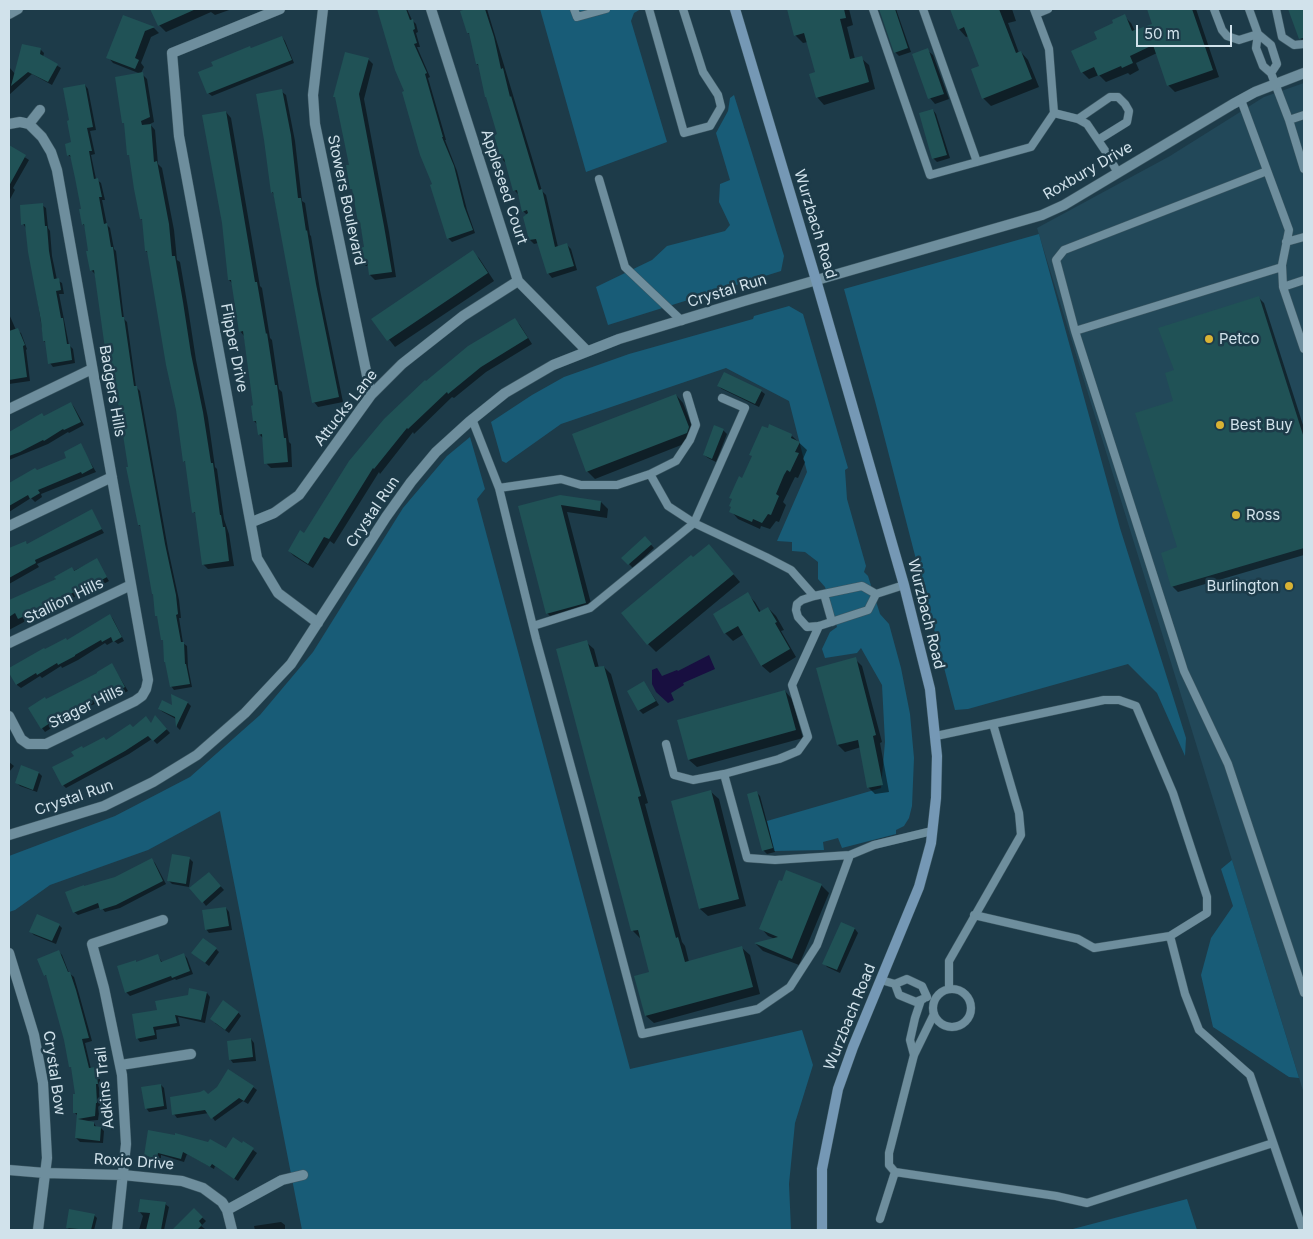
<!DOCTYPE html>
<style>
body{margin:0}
#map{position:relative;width:1313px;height:1239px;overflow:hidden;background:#1d3b49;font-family:Inter,sans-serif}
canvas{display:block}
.frame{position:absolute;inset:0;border:10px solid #d1e2eb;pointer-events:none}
.scale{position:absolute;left:1136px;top:25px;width:96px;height:22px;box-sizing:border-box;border:2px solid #d1e2eb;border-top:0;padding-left:6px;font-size:15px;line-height:18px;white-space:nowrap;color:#d1e2eb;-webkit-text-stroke:4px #1d3b49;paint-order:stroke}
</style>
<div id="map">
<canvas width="1313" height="1239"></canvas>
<div class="frame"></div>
<div class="scale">50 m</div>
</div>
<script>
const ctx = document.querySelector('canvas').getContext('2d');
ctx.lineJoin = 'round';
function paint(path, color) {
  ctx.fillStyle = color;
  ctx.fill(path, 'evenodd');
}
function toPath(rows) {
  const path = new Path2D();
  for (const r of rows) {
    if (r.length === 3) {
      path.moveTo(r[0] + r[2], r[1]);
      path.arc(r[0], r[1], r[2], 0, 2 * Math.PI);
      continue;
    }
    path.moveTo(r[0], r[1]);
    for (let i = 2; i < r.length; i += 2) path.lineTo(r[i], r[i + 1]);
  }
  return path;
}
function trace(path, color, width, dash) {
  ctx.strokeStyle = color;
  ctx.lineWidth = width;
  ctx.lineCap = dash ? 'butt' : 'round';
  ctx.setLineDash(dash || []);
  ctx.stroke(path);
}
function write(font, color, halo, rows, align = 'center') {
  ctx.font = font + ' Inter,sans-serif';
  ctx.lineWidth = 5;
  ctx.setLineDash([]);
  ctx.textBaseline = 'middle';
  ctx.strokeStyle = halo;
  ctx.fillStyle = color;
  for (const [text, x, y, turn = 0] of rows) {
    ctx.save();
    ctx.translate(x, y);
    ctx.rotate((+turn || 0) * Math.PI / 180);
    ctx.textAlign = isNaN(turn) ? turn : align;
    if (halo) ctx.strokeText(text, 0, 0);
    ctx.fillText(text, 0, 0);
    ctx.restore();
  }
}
const built = toPath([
 [1304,83,1304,1094,1037,228,1170,156,1264,97]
]);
const green = toPath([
 [540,9,641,9,634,13,631,21,667,142,586,172],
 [734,95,784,256,781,271,608,325,596,287,652,260,667,246,725,231,730,225,719,202,720,184,730,180,716,133,728,111,730,98],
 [1039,234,1120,528,1186,738,1185,756,1157,693,1128,664,968,709,955,710,875,401,844,289],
 [789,306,803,314,848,468,845,470,847,499,866,566,864,572,868,576,880,614,889,624,901,668,910,714,914,758,912,806,909,818,904,826,896,830,896,834,842,848,838,838,823,842,824,850,774,851,767,821,881,788,885,742,882,685,861,648,857,653,825,658,822,649,830,632,837,627,825,587,818,579,818,562,805,552,792,551,792,542,777,541,807,472,789,401,726,368,561,424,506,463,502,461,491,422,532,395,564,377,629,354,753,319,754,316],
 [470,437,485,489,477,499,630,1069,802,1030,813,1065,795,1123,789,1184,791,1230,302,1230,220,811,148,850,50,885,15,910,9,912,9,856,115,816,190,777,260,715,313,652,403,508,447,456],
 [1232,860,1299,1078,1289,1077,1213,1027,1201,975,1211,938,1233,906,1221,869],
 [1187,1199,1197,1230,1069,1230]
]);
const water = toPath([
 [709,655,715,669,683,683,684,685,671,693,674,700,668,703,656,692,652,684,652,670,657,668,662,676,677,670,678,671]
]);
const shadow = toPath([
 [151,9,232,9,215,15,211,12,166,32,159,25],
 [378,9,407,9,412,20,416,24,418,32,416,33,420,47,417,47,430,77,428,78,446,140,445,140,457,171,467,210,475,233,452,242,448,238,406,92,397,70],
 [465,9,487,9,542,191,546,195,558,247,567,245,571,249,577,270,552,278,548,273,538,243,534,244,530,240,527,215,523,211,518,194,514,190,506,163,502,159,499,135,480,67,477,64,471,35,468,33],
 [797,9,849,9,853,25,847,27,855,59,861,58,869,65,875,89,824,105,817,97,816,73,808,42,803,43,795,35,789,11],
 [880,9,896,9,911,52,899,56,895,52],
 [951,9,1012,9,1016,21,1008,23,1019,53,1021,52,1028,60,1039,87,991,106,983,98,981,67,969,36,966,37,959,29],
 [1148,9,1196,9,1219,77,1175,92,1168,85,1157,53,1136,63,1139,70,1130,75,1128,73,1106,82,1099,75,1089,79,1082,72,1099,40,1124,16,1131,23,1135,31,1153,25],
 [1290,9,1304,9,1304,43,1300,38],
 [124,16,154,28,159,33,151,37,141,63,144,67,141,73,147,79,154,122,150,124,155,130,158,164,162,168,174,230,177,260,180,262,188,308,196,360,208,418,215,467,217,469,224,519,229,534,234,566,208,569,203,564,197,515,194,512,187,463,184,461,177,410,148,253,146,251,143,220,141,219,131,157,128,154,141,74,113,63,108,57],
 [282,37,285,41,294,63,212,96,208,93,214,66,250,47,252,49],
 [40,49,44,53,43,57,61,68,52,85,32,74,9,95,9,67,16,75],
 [927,50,933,55,949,99,935,104,930,98],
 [346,53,368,59,373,64,364,99,389,232,396,277,375,280,370,275,369,265,366,266,361,261,365,248,350,166],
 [85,85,88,89,96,130,90,131,95,154,91,155,96,179,101,183,105,200,102,200,107,225,110,228,114,249,116,251,124,319,127,322,136,387,140,391,168,549,179,600,181,618,179,618,183,643,187,646,188,667,192,687,174,690,171,686,165,642,162,639,159,618,157,616,155,595,141,527,139,525,129,468,127,420,111,365,109,362,95,274,91,270,90,252,85,227,83,224,82,210,72,158,68,155,72,143,70,121],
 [281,91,286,95,295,141,302,201,305,203,310,235,311,236,320,290,343,402,318,407,314,402,274,195,272,192],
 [933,110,936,114,950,158,937,162,933,158],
 [226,112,231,118,260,286,262,288,270,338,272,340,279,389,282,392,289,442,291,444,292,467,271,468,266,463,264,439,259,434,257,424,254,421,255,406,244,336,240,331,233,284,229,280],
 [9,147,29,160,13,188,15,190,9,201],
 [42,205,46,208,48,228,50,231,52,256,57,280,62,283,64,294,59,294,69,345,73,349,75,363,53,367,50,363,46,343,44,341,26,228,23,224],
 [472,252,479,258,494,281,395,347,373,319],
 [1258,297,1264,303,1304,428,1304,555,1178,592,1172,586,1179,548,1175,401,1176,371],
 [9,314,16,330,21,333,27,349,26,350,30,381,9,384],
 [515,320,520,325,532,344,486,372,454,398,452,397,414,434,413,432,380,474,379,472,334,544,330,541,313,568,294,556,289,551,305,535,426,383],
 [718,386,761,391,765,394,759,407,722,389],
 [676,395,683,403,696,436,694,440,595,479,587,471],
 [71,403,74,407,84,425,69,433,68,432,48,444,9,460,9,433,42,414,45,417],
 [723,430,727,434,716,462,708,458,704,455],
 [792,436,807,450,803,459,805,462,798,478,795,477,792,483,783,502,786,505,779,522,776,521,770,529,761,526,760,529,738,519,731,511,743,480],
 [80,445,96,472,41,494,42,497,35,502,31,498,9,512,9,484,35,469,37,472,68,458],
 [601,502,608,509,607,518,567,512,593,611,555,621,547,613,519,507],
 [91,511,104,533,37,564,39,567,9,584,9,550,26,542,28,545],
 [645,538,654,548,633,568,623,558],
 [709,546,740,582,656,652,648,644,693,559],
 [96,560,109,581,100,586,98,583,68,601,50,608,9,630,9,602],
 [747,594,755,602,761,612,768,608,776,616,784,630,781,631,796,657,770,673,762,666,744,634,733,641,725,633],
 [110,615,113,619,124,641,118,644,114,641,107,645,105,643,78,660,62,668,61,666,42,678,40,676,21,688,17,685,9,669,44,650,68,641],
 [586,642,594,649,599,668,604,667,611,674,648,803,645,804,682,942,685,946,689,962,742,948,750,955,760,994,654,1023,646,1016,651,973,642,938,640,938,633,931],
 [855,659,862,666,882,742,880,743,889,792,875,794,868,787,861,747,845,752,838,745],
 [112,665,128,691,114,698,112,696,51,724,53,727,45,732,42,728,46,700,99,674],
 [644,682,659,705,643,714,639,710],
 [785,691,792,699,803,738,697,767,689,760],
 [172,696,188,703,191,706,180,730,177,727,176,719,163,712,159,709,174,707],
 [158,720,170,733,157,744,152,739,129,754,66,788,63,785,75,757,83,749,107,741,133,728,152,725],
 [9,762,14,766,9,772],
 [22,767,39,773,42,776,37,792,20,786,16,782],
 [711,792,719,799,746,906,708,916,700,909,673,802],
 [757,793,760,796,775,852,767,854,763,850],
 [173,856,190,859,193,862,189,887,172,884,168,880],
 [152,860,155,863,166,884,120,908,105,912,101,907,78,915,74,912,116,878],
 [212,877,224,890,206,906,203,902],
 [821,885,829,893,799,965,763,951,756,944,775,939,768,936,761,928],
 [226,908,229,912,232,930,209,933,206,929],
 [842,924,855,929,858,933,840,973,827,967,824,963],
 [59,925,62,928,56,944,34,935,31,932],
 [216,949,219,952,209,966,196,956],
 [58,951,62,955,69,973,74,977,79,994,92,1041,85,1043,91,1069,96,1069,99,1072,101,1087,99,1087,100,1106,98,1120,87,1121,94,1123,97,1128,101,1128,104,1131,103,1143,80,1142,76,1138,78,1116,75,1113,76,1095,73,1069,70,1066,65,1039,48,977,45,975],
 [184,955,187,958,193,974,176,980,175,979,130,996,126,992,137,963,158,956,162,962],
 [207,993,210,997,205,1023,178,1017,180,1026,156,1030,157,1039,140,1042,137,1038,158,1011],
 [238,1012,241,1016,229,1033,215,1023],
 [251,1039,254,1043,256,1061,233,1063,230,1059],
 [161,1085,164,1088,167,1109,149,1112,146,1108],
 [253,1087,257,1090,248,1104,243,1101,215,1121,209,1113,177,1118,174,1114,208,1095],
 [149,1132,226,1150,242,1145,244,1143,257,1153,238,1181,215,1166,214,1169,187,1154,184,1162,161,1155,161,1161,149,1159,145,1156],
 [165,1204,169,1207,164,1230,139,1230,143,1216,139,1211],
 [194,1210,206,1221,201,1226,205,1229,180,1230,177,1227],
 [94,1215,97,1218,94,1230,70,1230,67,1227],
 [281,1222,285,1225,285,1230,255,1230,254,1226]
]);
const building = toPath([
 [150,9,196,9,158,26],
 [377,9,406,9,410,20,413,19,415,29,413,30,417,43,414,44,427,73,425,74,443,137,442,137,454,166,464,206,473,230,447,239,430,185,432,184,420,155,402,92,404,91,395,70],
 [466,9,485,9,494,37,501,69,503,68,510,97,511,96,539,190,542,189,555,247,567,243,574,266,547,274,536,239,529,240,523,217,528,213,527,210,522,212,517,190,513,191,504,158,501,159,494,135,497,134,486,97,485,97,478,64,476,64,469,33,467,33,460,11],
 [787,9,844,9,846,18,840,19,850,59,862,56,869,82,816,98,809,74,815,72,804,33,794,36],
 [879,9,895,9,908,48,894,53],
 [950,9,999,9,1016,53,1021,51,1032,79,982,99,971,69,979,66,964,27,958,30],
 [1147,9,1192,9,1213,70,1167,86,1153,45,1130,56,1133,63,1122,68,1121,66,1098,76,1094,67,1081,73,1071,51,1097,39,1094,32,1113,23,1112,20,1125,14,1132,31,1152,24],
 [1288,9,1304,9,1304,38,1299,39],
 [123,15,155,27,145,31,135,58,139,60,135,69,106,58],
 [282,36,292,60,207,94,198,72,213,66,211,62,228,55,250,46,251,48],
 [22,44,41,48,40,54,58,64,48,82,28,72,11,86],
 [928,48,944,94,928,99,912,54],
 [345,52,369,58,359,94,384,226,392,272,369,275,367,260,360,261,357,248,364,247,360,222,358,222,352,189,350,189,346,165,349,165,335,97,333,97],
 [143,72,150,117,141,121,142,125,151,124,154,162,157,161,169,224,172,256,175,256,183,302,191,354,203,412,211,463,213,463,220,515,221,515,223,527,225,527,229,561,202,565,195,512,192,513,185,461,183,462,176,410,166,365,147,251,145,251,142,219,140,219,134,189,129,155,127,155,124,123,122,123,115,77],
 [85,84,93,127,87,128,92,151,89,151,94,179,98,178,102,197,99,197,104,224,107,223,111,247,113,247,122,317,124,317,134,386,137,386,165,544,176,595,178,614,176,615,181,642,184,642,185,664,186,664,190,684,170,687,165,662,164,662,163,640,161,640,157,616,155,616,153,594,152,594,140,525,138,525,126,467,128,467,121,422,126,420,118,404,110,363,107,363,94,270,90,271,86,251,88,251,84,224,82,225,79,209,81,209,75,178,70,155,67,156,65,144,71,142,67,121,69,120,63,88],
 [282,89,291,135,298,198,301,198,306,231,307,230,316,284,339,397,312,403,273,192,271,193,264,140,256,94],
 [933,109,947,155,932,159,919,113],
 [226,111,255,282,257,282,266,334,267,333,275,385,277,385,284,438,286,438,288,462,264,464,262,434,258,435,256,421,253,421,251,406,253,405,243,331,239,332,231,280,228,280,222,223,202,115],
 [9,145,26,155,9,186],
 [43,203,45,226,47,226,49,251,54,279,59,278,61,290,56,291,61,318,63,318,67,344,70,344,72,360,48,364,45,341,43,341,41,321,28,252,25,224,21,225,20,205],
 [473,250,488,273,387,341,371,319],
 [1259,296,1304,438,1304,548,1171,587,1161,553,1177,547,1135,413,1173,401,1165,373,1174,370,1158,328],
 [515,318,528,338,481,367,448,394,447,392,408,429,407,428,374,469,373,468,329,539,324,537,308,564,288,551,300,530,304,533,349,461,384,419,425,380,426,381,468,346],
 [18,328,25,345,23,346,27,377,9,380,9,331],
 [724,372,762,390,755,404,717,386],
 [676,394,689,427,687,433,586,472,572,434],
 [71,402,81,422,64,430,63,429,44,441,43,440,20,452,9,456,9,432,42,413,44,416],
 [769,424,792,434,791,438,800,442,795,452,799,453,790,472,787,470,784,475,776,494,779,496,771,515,768,514,762,523,753,519,752,522,729,512,731,507,729,506,732,499,729,498,739,476,742,478,752,456,749,455,762,426,768,428],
 [714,425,724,429,712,459,703,455],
 [81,443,93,468,82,474,81,472,38,490,40,493,30,499,28,495,9,506,9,483,35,468,37,470,66,458,64,452],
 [560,495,601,501,600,511,561,505,586,603,546,614,518,506],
 [92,509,102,529,35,560,36,563,9,578,9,548,26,541,27,544],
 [645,536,652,544,628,565,621,558],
 [709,544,734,574,647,645,621,613,691,555,693,557],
 [97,558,107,577,96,583,94,580,64,598,18,619,15,613,9,617,9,600,56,579,54,577,72,567,74,571],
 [748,592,759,612,768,607,777,622,775,623,790,649,761,666,738,626,724,634,713,614],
 [110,614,122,637,113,642,111,637,102,642,101,640,75,655,75,656,58,665,57,663,37,675,36,673,16,685,9,673,9,668,44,648,45,649,66,638,67,640],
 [587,640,595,667,604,666,641,796,638,797,676,938,678,937,685,962,742,946,753,987,645,1016,634,976,649,972,638,930,631,931,556,649],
 [856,657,876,735,873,736,883,785,867,788,858,740,837,745,816,668],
 [112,663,125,687,110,696,108,693,49,721,50,723,41,729,28,708,45,697,46,699,97,673,97,672],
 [644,681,656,701,638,711,627,691],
 [785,690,796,730,688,760,677,720],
 [171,694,188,702,176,727,175,717,158,709,162,700,172,705],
 [155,715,167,729,153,741,148,736,125,751,62,786,52,767,74,756,71,752,82,746,83,748,104,737,106,740,130,724,133,727,146,716,151,723],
 [21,765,39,772,33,790,15,783],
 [711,790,739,899,699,909,671,801],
 [757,791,773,848,762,851,747,794],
 [172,854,190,857,186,884,167,881],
 [152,858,163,881,116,905,100,910,98,903,73,913,65,892,84,885,84,886,115,877],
 [786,870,822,884,792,959,754,943,778,937,759,929,779,880,782,881],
 [209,872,221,886,202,903,189,888],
 [226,907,229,926,205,930,202,910],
 [37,914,60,924,52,941,29,932],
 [841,922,855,928,837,970,822,964],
 [203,938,217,948,205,963,191,953],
 [59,950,68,972,70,972,76,990,89,1038,82,1039,89,1068,96,1067,98,1084,96,1084,97,1103,96,1103,95,1116,78,1119,94,1122,94,1126,101,1127,100,1141,75,1138,77,1113,73,1113,73,1094,75,1094,71,1067,69,1067,64,1040,46,975,44,976,37,959],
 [184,953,190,971,172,978,171,976,125,993,117,966,136,960,136,962,158,954,161,962],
 [189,988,207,992,201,1020,175,1015,177,1023,153,1027,155,1035,136,1039,132,1014,157,1010,155,1001,188,995],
 [223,1000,239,1012,225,1030,210,1019],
 [251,1038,253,1057,229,1060,227,1041],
 [228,1069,254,1086,244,1101,239,1098,211,1119,205,1110,172,1115,170,1097,200,1092,204,1090,208,1094,217,1087],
 [161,1084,164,1106,145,1109,141,1087],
 [148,1130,175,1135,175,1133,208,1142,210,1139,226,1148,233,1137,242,1143,243,1141,254,1148,234,1179,212,1164,210,1167,183,1152,181,1159,158,1153,157,1158,144,1156],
 [140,1199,166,1202,161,1230,146,1230,150,1213,138,1212],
 [194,1208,203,1217,199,1221,202,1225,197,1230,172,1230],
 [69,1209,95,1214,91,1230,66,1228]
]);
const service = toPath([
 [574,9,577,17,606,9],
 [649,9,684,133,710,126,721,107,718,95,703,72,683,9],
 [873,9,930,175,1031,147,1054,113],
 [923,9,977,162],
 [1034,9,1049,49,1054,113,1078,119,1087,124,1106,152,1118,173],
 [1214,9,1222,30,1227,36,1239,40,1258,34],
 [1249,9,1258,34,1256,48,1263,66,1271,73,1289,120,1304,115],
 [1276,9,1282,37,1294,45,1304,44],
 [1036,14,1048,9],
 [1258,34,1271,45,1277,64,1271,73],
 [1241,100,1289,230,1282,265,1283,287,1304,349],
 [1078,119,1110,97,1118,97,1125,104,1129,111,1127,122,1098,140],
 [1289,120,1304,169],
 [1267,171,1064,250,1056,260,1075,331,1282,267],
 [599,179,625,267,682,321],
 [1286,242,1304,237],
 [1283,287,1304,280],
 [1075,331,1184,671,1228,764,1304,993],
 [472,419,499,488,561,479,581,485,617,485,650,474,668,506,694,523,766,557,791,570,814,596],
 [650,474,676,461,690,440,696,425,687,395],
 [499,488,536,639,582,807,642,1034,758,1009,790,987,817,945,850,855],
 [824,594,832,622],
 [876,594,862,586,814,596,802,600,797,604,796,610,798,617,807,627,819,626,868,610,876,594,904,585],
 [533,626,590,608,694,523,745,408,722,398],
 [819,626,792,685,808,737,798,751,779,759,724,774,747,858,775,860,850,855,874,845,932,831],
 [936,736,1104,700,1119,700,1136,706,1173,793,1207,897,1207,913,1170,936,1185,994,1199,1030,1250,1075,1303,1230],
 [666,744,674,775,693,780,724,774],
 [974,915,1078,939,1094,948,1170,936],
 [881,980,895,984,907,979,922,986,927,997],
 [895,984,899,995,916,1002,923,999],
 [952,1008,19],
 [949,989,949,961,1021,835,1019,813,993,724],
 [934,1014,914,1055,889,1153,889,1165,895,1172,1056,1196,1087,1203,1273,1143],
 [914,1055,910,1040,915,1018,921,1000],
 [880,1219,895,1172]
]);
const minor = toPath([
 [280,9,172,53,179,136,257,558,278,593,318,623],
 [323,9,313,95,315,124,371,395],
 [431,9,518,281,587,351],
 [9,14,18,9],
 [9,124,20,122,29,124,42,137,51,152,57,170,148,680,146,689,142,696,135,701,46,744,28,744,21,739,9,716],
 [29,124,40,110],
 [9,409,92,369],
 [252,522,274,513,299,495,371,395,402,364,463,316,518,281],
 [9,526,112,477],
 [9,643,131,585],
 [9,835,104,806,153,782,197,755,245,713,291,664,386,517,411,482,436,452,469,422,505,393,553,365,619,339,744,301,1042,215,1064,205,1233,104,1255,92,1304,73],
 [9,953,34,1035,43,1083,47,1158,38,1230],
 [121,1065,191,1054],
 [9,1170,45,1173,123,1175,182,1181,203,1188,222,1202,227,1210,232,1230],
 [227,1210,282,1180,303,1175],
 [117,1230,126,1144,122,1075,104,988,92,944,163,920]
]);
const secondary = toPath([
 [735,9,816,280,904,585,930,689,937,756,936,798,931,843,919,887,853,1047,838,1089,822,1169,822,1230]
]);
const markers = [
 [1209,339,5,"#d9b334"],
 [1220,425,5,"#d9b334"],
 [1236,515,5,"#d9b334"],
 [1289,586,5,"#d9b334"]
];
const streetNames = [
 ["Roxbury Drive",1088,171,-30],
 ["Appleseed Court",504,187,72],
 ["Stowers Boulevard",346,200,78],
 ["Wurzbach Road",815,224,73],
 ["Crystal Run",727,291,-17],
 ["Flipper Drive",234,348,79],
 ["Badgers Hills",112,391,80],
 ["Attucks Lane",346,408,-52],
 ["Crystal Run",373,512,-56],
 ["Stallion Hills",64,601,-26],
 ["Wurzbach Road",926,614,76],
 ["Stager Hills",86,707,-26],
 ["Crystal Run",74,798,-19],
 ["Wurzbach Road",850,1017,-68],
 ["Crystal Bow",54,1073,82],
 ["Adkins Trail",105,1088,-96],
 ["Roxio Drive",134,1162,4]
];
const poiNames = [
 ["Petco",1219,339],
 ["Best Buy",1230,425],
 ["Ross",1246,515],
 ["Burlington",1279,586,"right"]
];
paint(built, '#224859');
paint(green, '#185c77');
paint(water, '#180f40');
paint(shadow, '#0007');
paint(building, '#205256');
trace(service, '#3d5863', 9);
trace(minor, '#3d5863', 11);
trace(secondary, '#3d5863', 11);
trace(service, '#6e8e9d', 8);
trace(minor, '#6e8e9d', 10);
trace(secondary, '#7598b5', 10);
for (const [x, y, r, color] of markers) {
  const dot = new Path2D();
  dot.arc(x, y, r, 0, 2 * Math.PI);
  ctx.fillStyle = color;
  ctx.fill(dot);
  trace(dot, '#1d3b49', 2);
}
write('15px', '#d1e2eb', '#1d3b49', streetNames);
write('15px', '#d1e2eb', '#1d3b49', poiNames, 'left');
</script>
